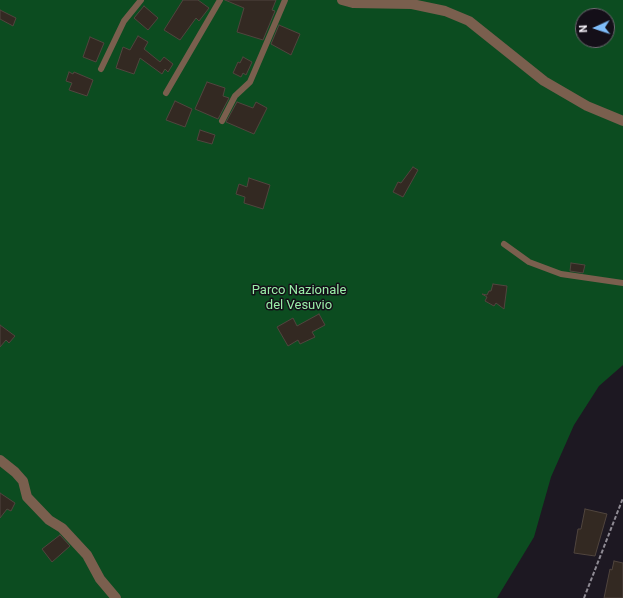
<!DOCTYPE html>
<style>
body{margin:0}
#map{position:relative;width:623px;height:598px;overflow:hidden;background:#1d1822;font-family:Roboto,sans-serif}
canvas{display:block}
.north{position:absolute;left:575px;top:8px;width:40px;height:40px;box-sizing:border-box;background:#140f18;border:1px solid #6e6a72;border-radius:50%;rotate:267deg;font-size:11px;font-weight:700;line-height:16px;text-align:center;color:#f5f2f9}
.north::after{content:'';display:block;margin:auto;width:14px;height:18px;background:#7fbdfa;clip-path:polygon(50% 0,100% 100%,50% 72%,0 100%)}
</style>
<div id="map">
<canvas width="623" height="598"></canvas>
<div class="north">N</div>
</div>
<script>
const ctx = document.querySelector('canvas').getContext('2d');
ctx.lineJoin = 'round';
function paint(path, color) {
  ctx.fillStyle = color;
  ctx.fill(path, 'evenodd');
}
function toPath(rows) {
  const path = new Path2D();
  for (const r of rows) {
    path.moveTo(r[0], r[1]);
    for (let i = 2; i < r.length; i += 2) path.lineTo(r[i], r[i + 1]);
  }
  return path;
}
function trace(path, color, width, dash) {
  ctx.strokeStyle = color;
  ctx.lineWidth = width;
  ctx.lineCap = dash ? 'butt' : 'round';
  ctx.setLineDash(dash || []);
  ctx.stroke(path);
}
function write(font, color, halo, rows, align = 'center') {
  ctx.font = font + ' Roboto,sans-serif';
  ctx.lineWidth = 3;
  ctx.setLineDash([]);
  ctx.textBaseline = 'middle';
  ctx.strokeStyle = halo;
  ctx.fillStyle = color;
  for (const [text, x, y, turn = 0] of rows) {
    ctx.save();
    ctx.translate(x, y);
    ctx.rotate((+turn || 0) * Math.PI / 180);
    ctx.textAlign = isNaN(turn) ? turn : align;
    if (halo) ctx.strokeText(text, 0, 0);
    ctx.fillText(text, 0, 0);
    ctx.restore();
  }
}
const green = toPath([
 [0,0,623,0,623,365,599,386,574,425,551,477,534,537,497,598,0,598],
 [583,16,607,16,607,40,583,40]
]);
const building = toPath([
 [183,0,198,0,209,8,199,21,196,18,180,40,164,30,183,0],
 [225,0,276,0,272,10,275,11,263,40,237,32,244,8,225,0],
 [144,6,158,18,148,30,134,18,144,6],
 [0,10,16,18,13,26,0,19,0,10],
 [279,25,300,34,291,55,271,44,279,25],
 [138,36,148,42,144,49,160,62,164,57,173,64,168,72,165,69,162,74,140,58,134,74,116,68,123,47,130,50,138,36],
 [90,37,104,43,96,62,83,57,90,37],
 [243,57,252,62,246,75,243,73,241,77,233,73,238,62,240,63,243,57],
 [69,72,73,74,74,72,93,80,87,96,69,90,72,83,66,81,69,72],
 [207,82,225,88,223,96,229,98,218,119,195,109,207,82],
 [175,101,192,109,185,127,166,120,175,101],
 [237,102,253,108,256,102,267,108,254,134,226,122,237,102],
 [200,130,215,135,212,144,197,140,200,130],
 [413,167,418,170,403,197,393,192,398,182,401,183,413,167],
 [249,178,270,185,263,209,244,203,245,197,236,194,239,184,247,187,249,178],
 [571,263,585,265,583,273,570,271,571,263],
 [493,284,507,286,504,309,496,303,494,306,485,301,487,297,482,294,487,295,489,291,491,291,493,284],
 [319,314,325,325,312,332,315,337,300,344,298,340,288,346,277,327,293,318,297,326,319,314],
 [0,325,15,336,9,343,6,340,0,347,0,325],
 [0,493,15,503,11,511,7,509,0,518,0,493],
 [585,509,607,514,595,556,574,553,578,529,581,529,585,509],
 [60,535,70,546,52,562,42,549,60,535],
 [614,561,623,563,623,598,604,598,610,569,612,570,614,561]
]);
const path = toPath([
 [584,598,623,498]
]);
const service = toPath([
 [101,69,124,21,141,0],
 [166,93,220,0],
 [222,121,235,96,250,82,285,0],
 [504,244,529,262,561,274,623,283]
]);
const minor = toPath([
 [342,0,353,3,412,4,445,11,469,21,544,81,587,106,623,121],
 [0,460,15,472,23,481,27,497,49,520,62,528,87,555,100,579,116,598]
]);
const parkNames = [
 ["Parco Nazionale",299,291],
 ["del Vesuvio",299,306]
];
paint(green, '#0c4c20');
paint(building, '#332922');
trace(building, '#50453e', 1);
trace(path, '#8f8b94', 2, [4, 2]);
trace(service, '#7a5f4e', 6);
trace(minor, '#7a5f4e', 10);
write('13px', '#9aeea8', '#140f18', parkNames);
</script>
